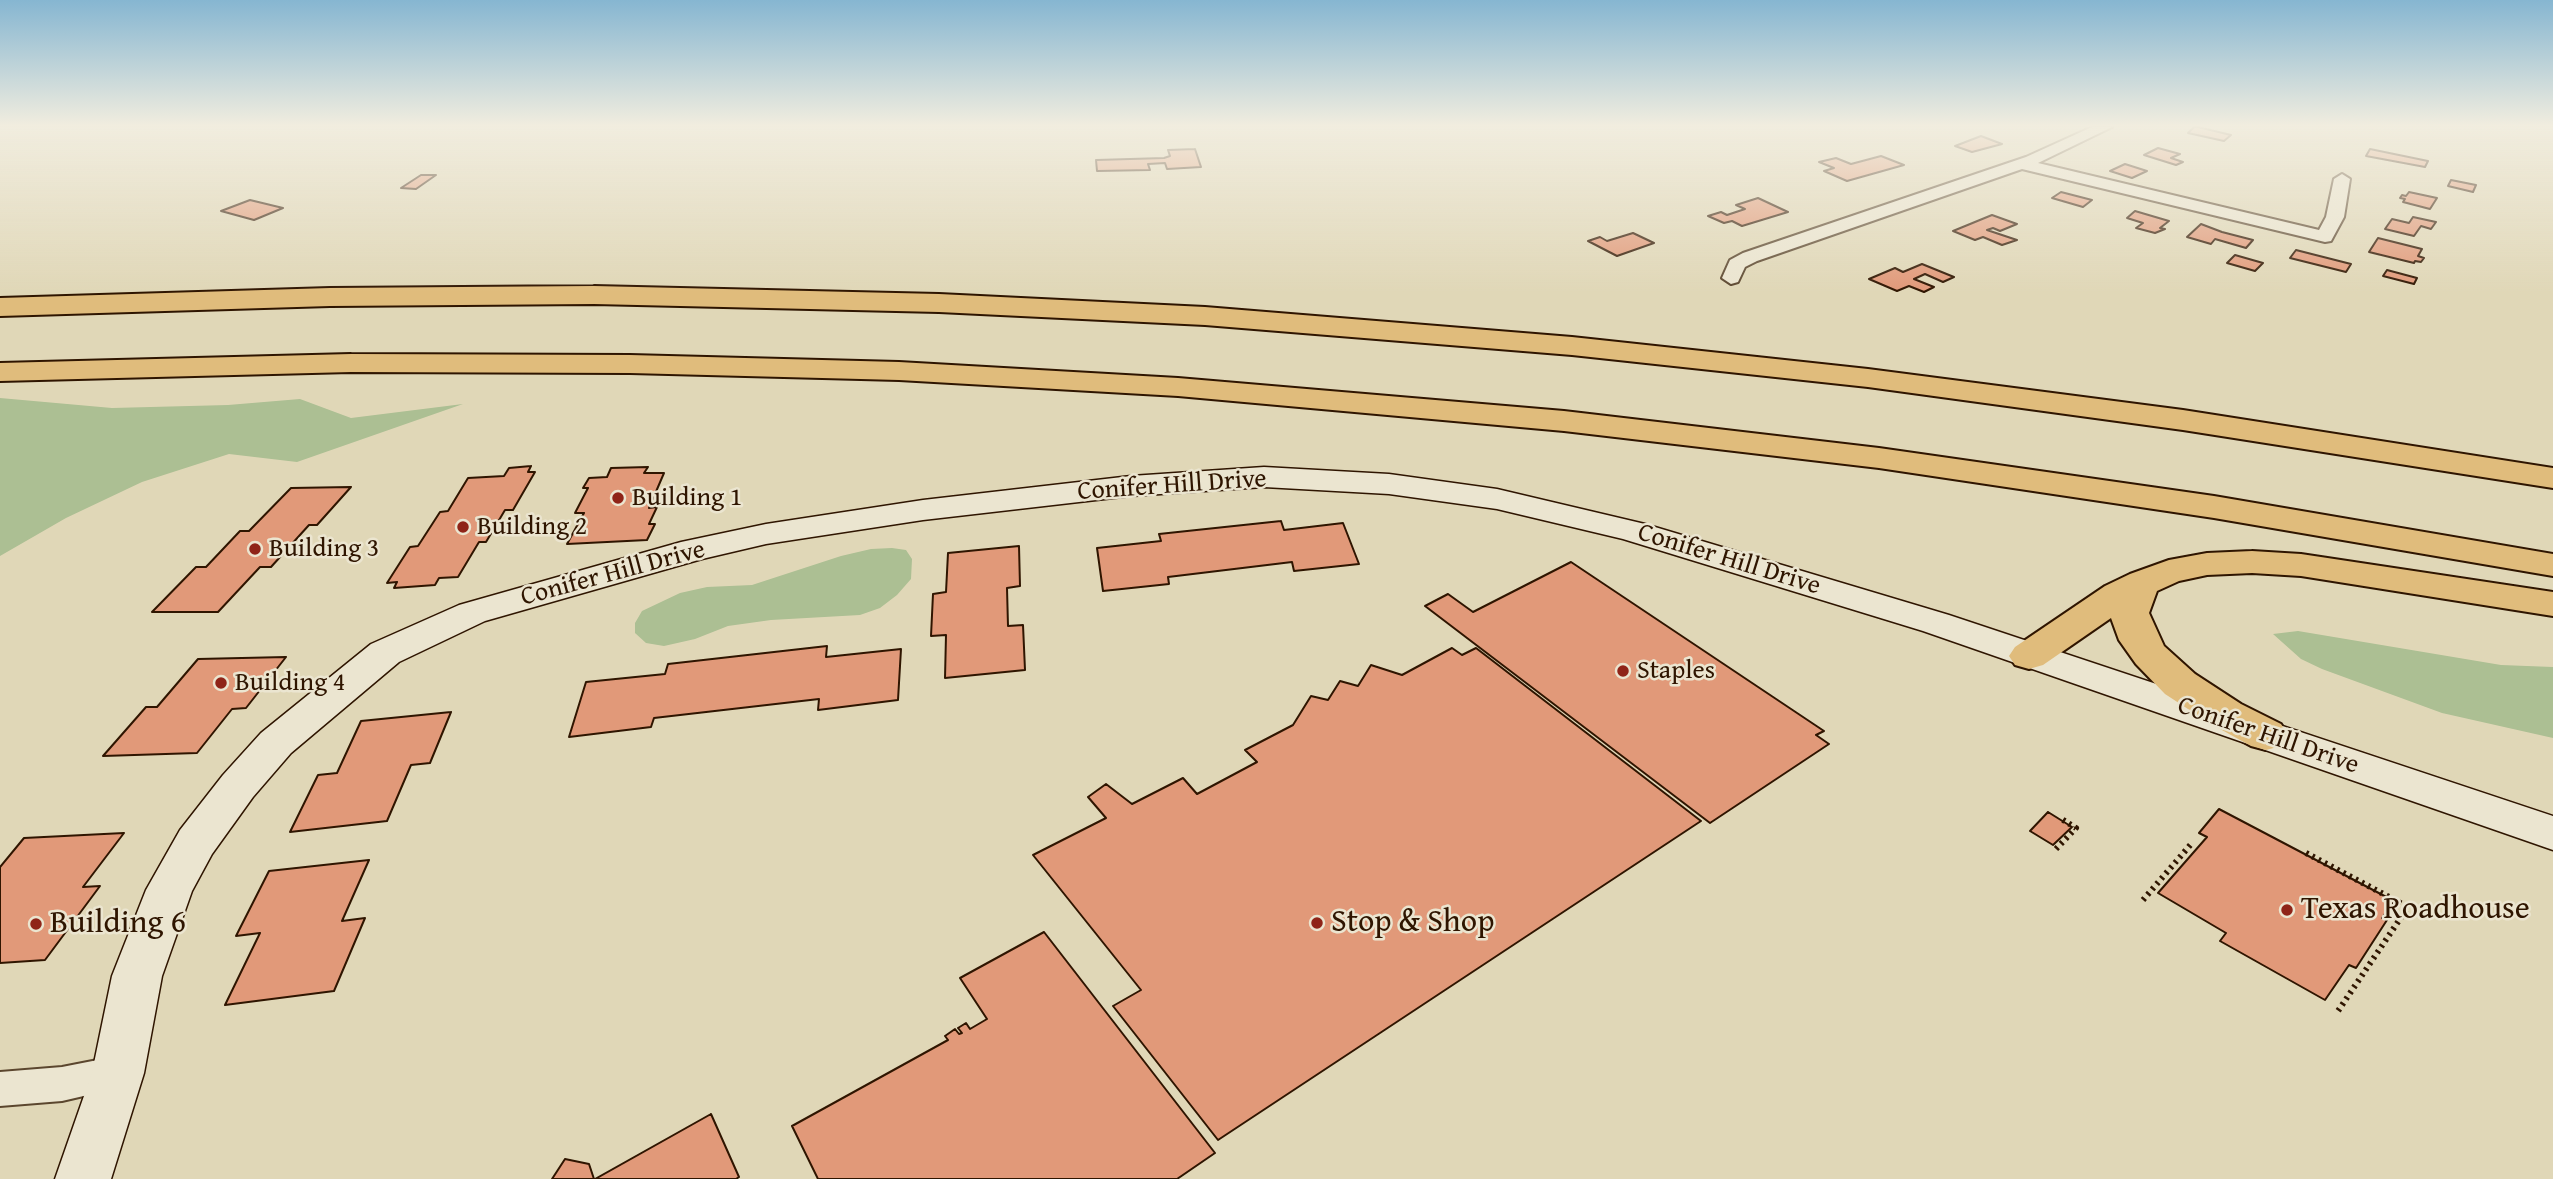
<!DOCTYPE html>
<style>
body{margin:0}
canvas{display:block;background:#e0d7b7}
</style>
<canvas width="2553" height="1179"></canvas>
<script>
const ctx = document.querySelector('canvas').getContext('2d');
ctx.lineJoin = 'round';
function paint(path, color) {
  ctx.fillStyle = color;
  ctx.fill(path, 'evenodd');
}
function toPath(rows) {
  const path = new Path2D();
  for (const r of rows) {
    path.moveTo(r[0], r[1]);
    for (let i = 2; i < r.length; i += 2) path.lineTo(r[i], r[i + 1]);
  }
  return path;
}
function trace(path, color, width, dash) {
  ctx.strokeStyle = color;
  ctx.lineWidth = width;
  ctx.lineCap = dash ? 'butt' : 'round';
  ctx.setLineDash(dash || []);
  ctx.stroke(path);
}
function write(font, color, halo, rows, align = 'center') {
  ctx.font = font + ' "Gentium Book Plus",serif';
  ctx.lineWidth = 5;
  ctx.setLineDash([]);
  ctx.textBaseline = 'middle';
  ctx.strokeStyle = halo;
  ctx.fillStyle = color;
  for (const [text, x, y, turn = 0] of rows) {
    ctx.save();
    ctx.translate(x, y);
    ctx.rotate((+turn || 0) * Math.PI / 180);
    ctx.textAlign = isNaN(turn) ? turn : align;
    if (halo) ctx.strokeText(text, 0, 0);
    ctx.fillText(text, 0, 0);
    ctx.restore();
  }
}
const green = toPath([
 [0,398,112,408,228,405,300,399,351,418,463,404,297,462,229,454,142,482,66,518,0,556],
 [892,548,906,550,912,559,911,579,897,595,880,608,860,615,771,620,728,626,695,639,664,646,646,643,635,633,635,623,642,611,680,593,707,587,752,585,841,556,871,549],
 [2298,631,2501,665,2553,667,2553,738,2442,713,2322,669,2301,659,2273,634]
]);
const building = toPath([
 [2194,127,2198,127,2231,135,2224,141,2188,133,2194,127],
 [1981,136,2002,144,1972,152,1955,146,1981,136],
 [2158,148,2180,154,2171,158,2183,162,2176,165,2144,155,2158,148],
 [1195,149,1201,167,1167,169,1165,163,1148,164,1150,170,1097,171,1096,160,1164,158,1170,156,1168,150,1195,149],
 [2370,149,2428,161,2425,167,2366,156,2370,149],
 [1881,156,1904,165,1847,181,1824,171,1834,168,1819,162,1836,158,1851,164,1881,156],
 [2125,164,2147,171,2132,178,2110,171,2125,164],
 [421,175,436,175,416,189,401,188,421,175],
 [2451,180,2476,185,2473,192,2448,186,2451,180],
 [2061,192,2092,200,2083,207,2052,198,2061,192],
 [2409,192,2437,198,2430,209,2403,202,2405,199,2400,198,2402,195,2406,196,2409,192],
 [1758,198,1788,212,1742,226,1732,221,1724,223,1708,216,1721,212,1727,215,1745,209,1736,205,1758,198],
 [250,200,283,208,254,220,221,211,250,200],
 [2135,211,2169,221,2160,228,2165,229,2155,233,2136,228,2143,223,2127,218,2135,211],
 [1992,215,2017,224,2000,231,1993,228,1987,230,2017,240,2002,245,1983,237,1975,240,1953,231,1992,215],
 [2413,217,2436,222,2431,229,2421,226,2414,236,2385,229,2392,219,2409,223,2413,217],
 [2201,224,2222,232,2253,240,2246,248,2215,239,2211,244,2187,237,2201,224],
 [1633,233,1654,243,1617,256,1588,241,1600,237,1607,241,1633,233],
 [2378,238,2422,249,2418,256,2424,258,2421,262,2415,261,2414,263,2369,252,2378,238],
 [2296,250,2351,264,2346,272,2290,258,2296,250],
 [2235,255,2263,263,2255,271,2227,263,2235,255],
 [1922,264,1954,277,1943,282,1925,274,1914,279,1934,287,1924,292,1909,286,1897,291,1869,279,1895,268,1903,272,1922,264],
 [2387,270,2417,278,2414,284,2383,276,2387,270],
 [531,466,528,472,535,472,513,510,505,510,486,542,479,542,458,577,439,578,435,585,394,588,397,582,387,583,410,547,418,546,440,512,448,511,468,478,504,476,509,468,531,466],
 [648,467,644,473,664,473,649,508,657,507,649,524,655,524,647,540,567,544,584,513,575,513,588,488,583,488,589,478,607,477,611,468,648,467],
 [351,487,317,525,309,525,271,567,260,567,218,612,152,612,196,567,206,567,240,531,249,531,291,488,351,487],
 [1281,521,1284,530,1343,523,1359,564,1294,571,1292,562,1168,577,1169,584,1103,591,1097,548,1161,541,1159,534,1281,521],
 [1019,546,1020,586,1007,588,1008,626,1023,625,1025,670,945,678,946,635,931,636,933,594,946,592,948,553,1019,546],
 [1571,562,1824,731,1816,735,1829,744,1710,823,1425,606,1448,594,1473,612,1571,562],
 [827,646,826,657,901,649,898,700,818,710,819,699,654,718,651,727,569,737,586,682,665,674,668,664,827,646],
 [1452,648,1462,655,1476,648,1701,821,1218,1140,1113,1006,1141,990,1033,855,1106,818,1088,797,1106,784,1132,804,1183,778,1197,794,1257,762,1245,750,1293,725,1311,696,1328,700,1340,681,1358,686,1371,665,1402,675,1452,648],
 [286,657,246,708,232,709,197,753,103,756,146,707,157,707,198,659,286,657],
 [451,712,430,763,411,765,387,821,290,832,318,775,337,773,361,721,451,712],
 [2219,809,2394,901,2382,918,2387,920,2356,968,2349,965,2325,1000,2220,941,2226,933,2158,893,2207,837,2199,833,2219,809],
 [2048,812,2072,827,2053,845,2030,831,2048,812],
 [124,833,83,887,100,886,45,960,0,963,0,867,24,838,124,833],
 [369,860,342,921,365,918,334,991,225,1005,260,933,236,936,269,871,369,860],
 [1044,932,1215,1153,1177,1179,818,1179,792,1126,948,1040,945,1036,955,1029,959,1034,962,1033,958,1028,966,1023,970,1029,987,1019,960,978,1044,932],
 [711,1114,739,1177,736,1179,595,1179,711,1114],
 [565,1159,589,1164,594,1179,552,1179,565,1159]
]);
const path = toPath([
 [2056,849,2076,828,2060,818],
 [2306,853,2408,907,2336,1014],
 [2143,900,2192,843]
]);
const street = toPath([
 [2092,127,2112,127,2038,163,2319,230,2326,217,2334,179,2342,174,2350,179,2344,217,2331,241,2325,242,2022,169,1757,261,1745,267,1738,282,1731,284,1722,278,1730,260,1743,253,2026,157,2092,127],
 [118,1056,131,1061,137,1073,131,1085,62,1101,0,1106,0,1072,62,1067,118,1056]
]);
const secondary = toPath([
 [1264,467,1389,474,1497,489,1645,524,1949,615,2553,816,2553,850,1923,631,1623,539,1497,509,1389,494,1264,487,1131,496,923,520,766,544,702,559,485,621,399,662,291,753,253,797,212,854,192,891,162,976,144,1073,111,1179,55,1179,92,1073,112,976,146,890,180,830,223,775,261,733,371,644,459,605,681,542,766,524,923,500,1131,476,1264,467]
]);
const highway = toPath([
 [594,286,939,294,1205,307,1572,337,1868,369,2183,410,2553,468,2553,488,2183,430,1868,387,1572,355,1205,325,939,312,594,304,330,306,0,316,0,298,330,288,594,286],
 [351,354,630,355,899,362,1178,378,1564,411,1879,448,2214,496,2553,554,2553,576,2214,518,1879,468,1564,431,1178,396,899,380,630,373,351,372,0,381,0,363,351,354],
 [2252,551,2301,554,2553,592,2553,616,2301,576,2252,573,2207,575,2179,581,2157,591,2149,613,2164,646,2195,674,2241,704,2281,724,2288,735,2281,746,2266,750,2251,746,2211,724,2165,694,2136,664,2119,640,2111,618,2043,665,2029,669,2015,665,2009,656,2015,647,2105,586,2130,574,2169,560,2207,553,2252,551]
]);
const markers = [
 [618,498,7,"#8f2418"],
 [463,527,7,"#8f2418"],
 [255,549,7,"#8f2418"],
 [1623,671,7,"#8f2418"],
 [221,683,7,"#8f2418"],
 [2287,910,7,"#8f2418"],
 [1317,923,7,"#8f2418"],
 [36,924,7,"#8f2418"]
];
const streetNames = [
 ["Conifer Hill Drive",1172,486,-4],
 ["Conifer Hill Drive",1729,560,17],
 ["Conifer Hill Drive",613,574,-15],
 ["Conifer Hill Drive",2268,736,19]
];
const poiNames = [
 ["Building 1",632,498],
 ["Building 2",477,527],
 ["Building 3",269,549],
 ["Staples",1637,671],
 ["Building 4",235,683]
];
const nearPoinames = [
 ["Texas Roadhouse",2301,910],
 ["Stop & Shop",1331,923],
 ["Building 6",50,924]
];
paint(green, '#acbf93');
paint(building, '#e19979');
trace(building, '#2f1500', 2);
trace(street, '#5b462e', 4);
trace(secondary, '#2f1500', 3);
trace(highway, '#2f1500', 4);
trace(path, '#2f1500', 6, [2.5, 4.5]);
paint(street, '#ebe5d0');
paint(secondary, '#ebe5d0');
paint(highway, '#e0bc7c');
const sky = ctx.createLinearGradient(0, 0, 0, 292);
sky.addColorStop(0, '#86b6d1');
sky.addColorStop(0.43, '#f1eddf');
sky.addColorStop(1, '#f1eddf00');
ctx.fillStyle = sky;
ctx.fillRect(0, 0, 2553, 292);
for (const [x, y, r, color] of markers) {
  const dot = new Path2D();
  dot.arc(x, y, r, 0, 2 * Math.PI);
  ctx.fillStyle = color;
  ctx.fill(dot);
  trace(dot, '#ebe5d0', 2.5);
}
write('26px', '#2f1500', '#ebe5d0', streetNames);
write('26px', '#2f1500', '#ebe5d0', poiNames, 'left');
write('32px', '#2f1500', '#ebe5d0', nearPoinames, 'left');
</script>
